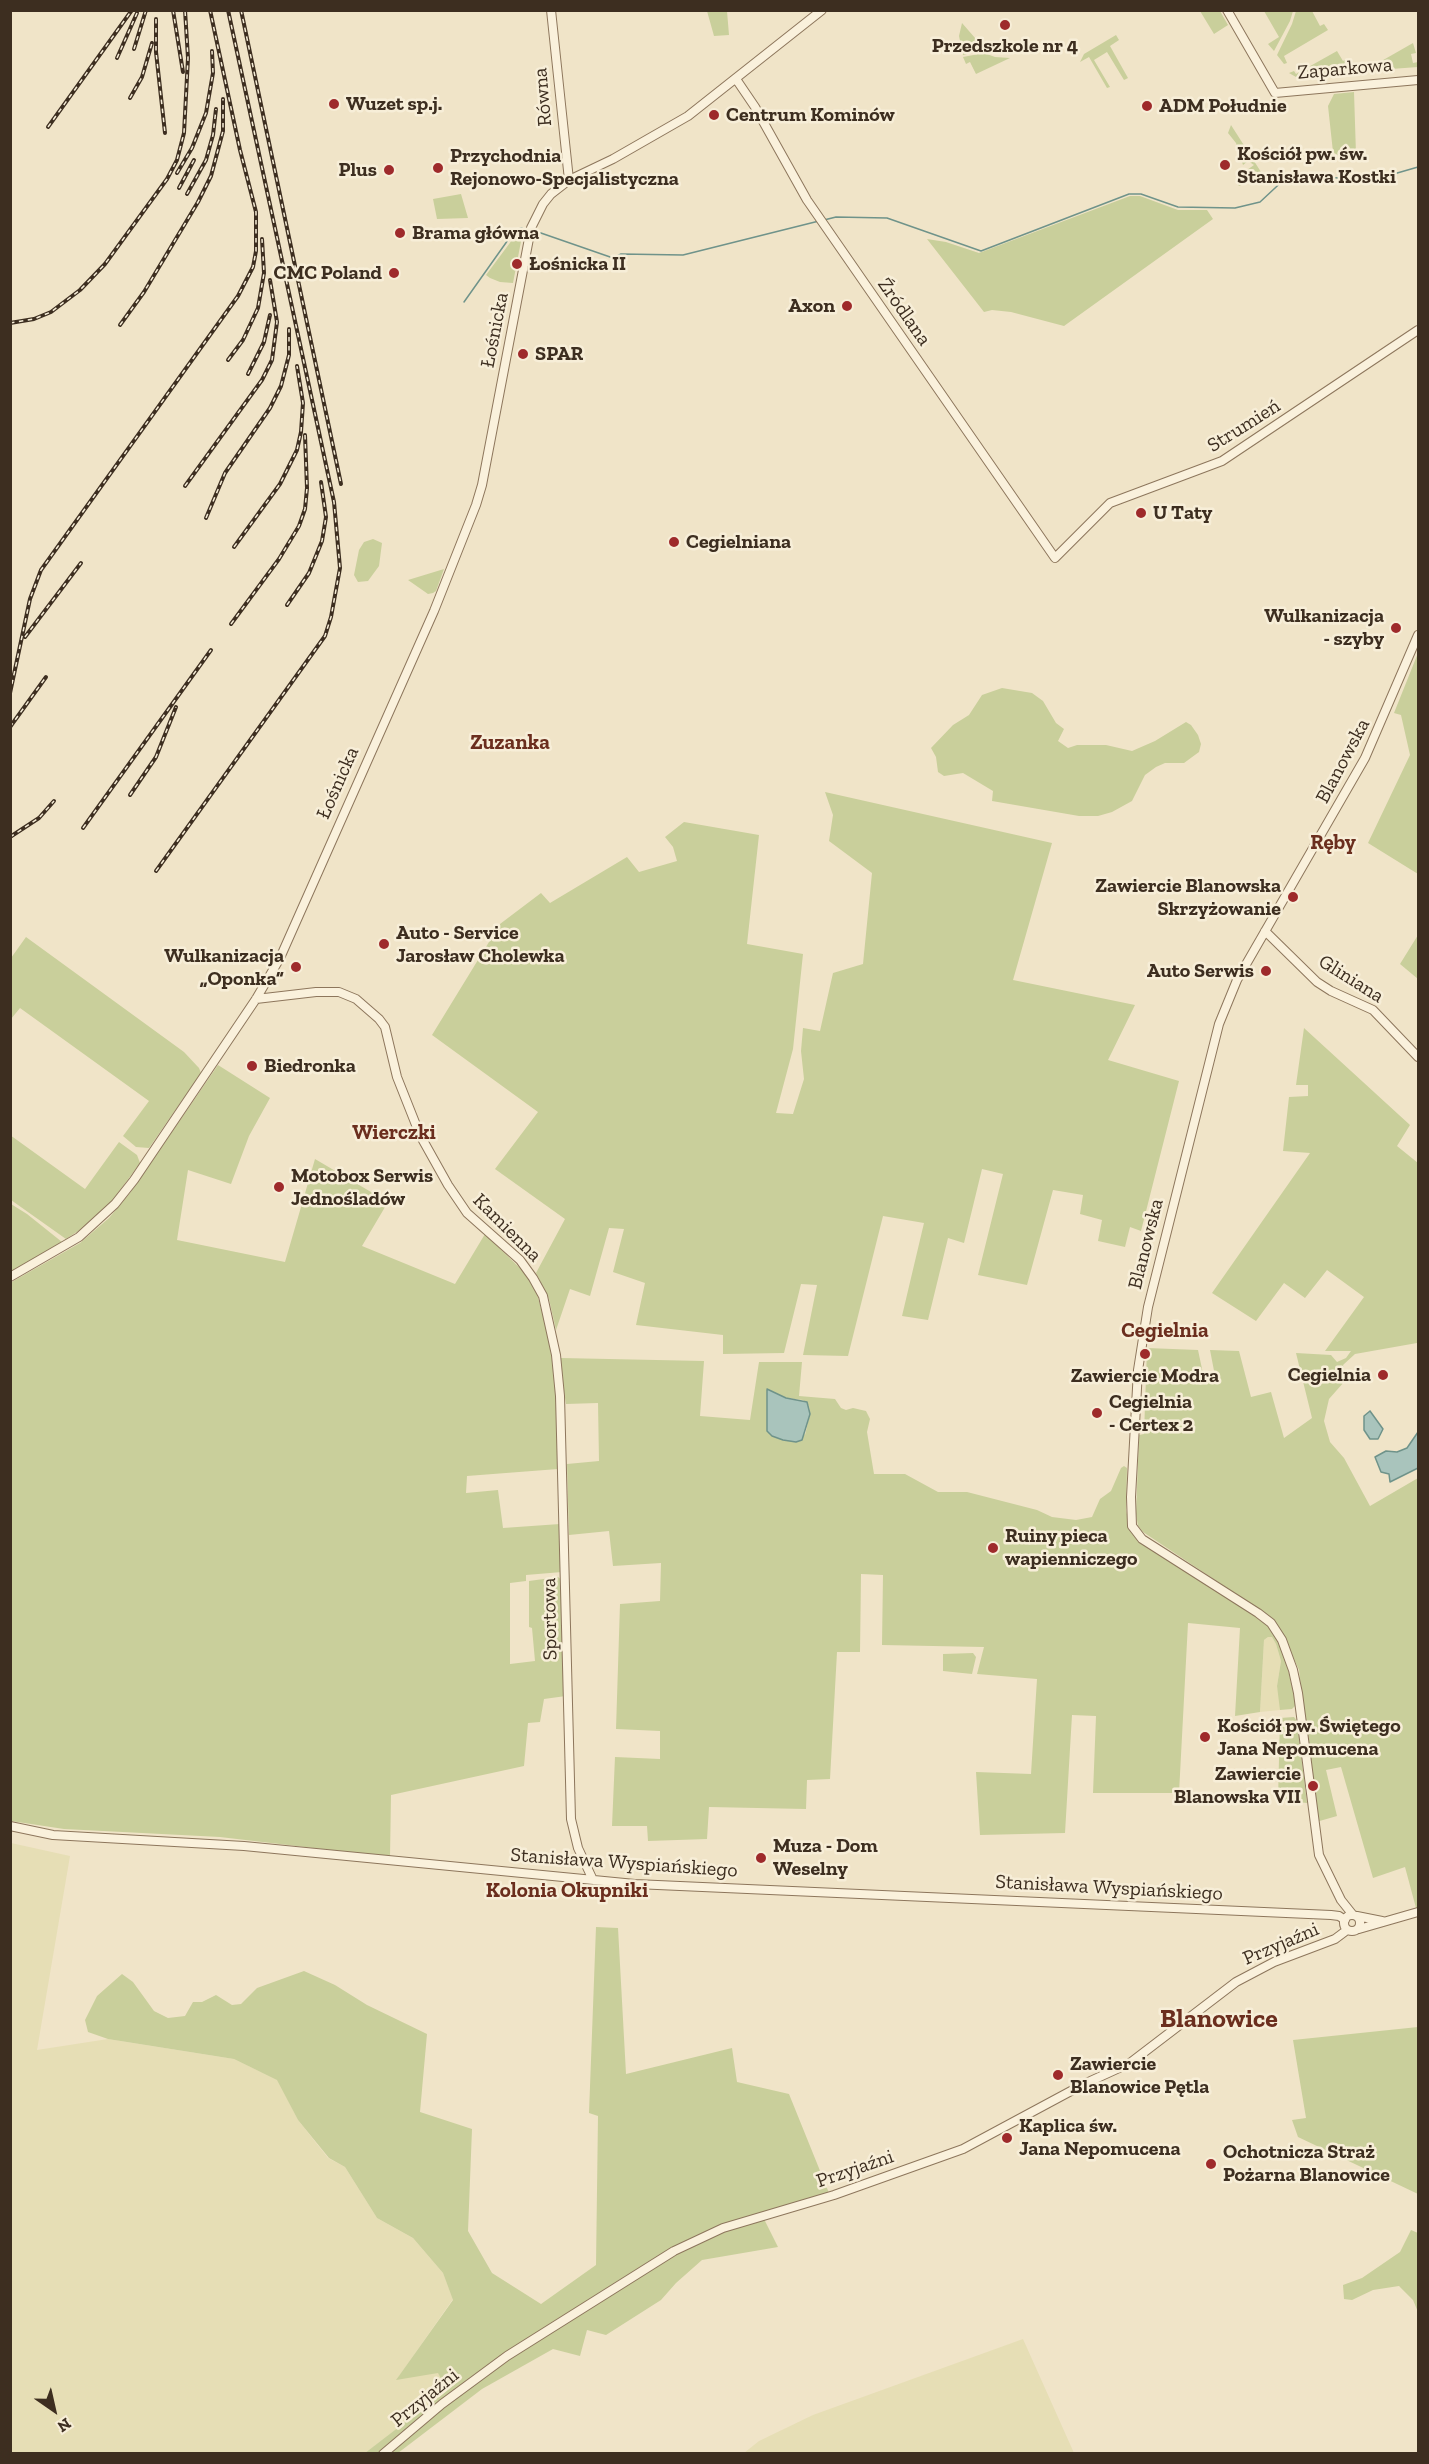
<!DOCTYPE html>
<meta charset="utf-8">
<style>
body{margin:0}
#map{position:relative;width:1429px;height:2464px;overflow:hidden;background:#f0e4c8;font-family:"Zilla Slab",serif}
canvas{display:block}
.frame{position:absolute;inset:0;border:12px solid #3d2e20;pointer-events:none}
.north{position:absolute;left:24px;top:2380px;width:60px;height:60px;-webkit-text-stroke:4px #f7eed8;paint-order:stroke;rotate:146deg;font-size:16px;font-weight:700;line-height:24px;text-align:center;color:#3d2e20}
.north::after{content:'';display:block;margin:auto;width:21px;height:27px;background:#3d2e20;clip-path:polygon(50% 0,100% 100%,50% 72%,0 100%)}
</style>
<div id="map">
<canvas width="1429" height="2464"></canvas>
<div class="frame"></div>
<div class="north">N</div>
</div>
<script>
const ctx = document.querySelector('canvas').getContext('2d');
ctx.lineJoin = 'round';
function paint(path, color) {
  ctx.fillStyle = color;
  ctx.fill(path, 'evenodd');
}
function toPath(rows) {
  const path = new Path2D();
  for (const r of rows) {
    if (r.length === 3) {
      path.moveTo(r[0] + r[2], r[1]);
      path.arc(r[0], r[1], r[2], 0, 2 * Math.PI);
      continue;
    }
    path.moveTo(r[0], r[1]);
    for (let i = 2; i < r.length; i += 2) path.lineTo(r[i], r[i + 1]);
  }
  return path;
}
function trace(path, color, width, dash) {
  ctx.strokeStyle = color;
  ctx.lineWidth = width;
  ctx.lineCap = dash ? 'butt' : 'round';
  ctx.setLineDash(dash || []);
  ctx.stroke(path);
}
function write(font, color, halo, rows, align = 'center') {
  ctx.font = font + ' "Zilla Slab",serif';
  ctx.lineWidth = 5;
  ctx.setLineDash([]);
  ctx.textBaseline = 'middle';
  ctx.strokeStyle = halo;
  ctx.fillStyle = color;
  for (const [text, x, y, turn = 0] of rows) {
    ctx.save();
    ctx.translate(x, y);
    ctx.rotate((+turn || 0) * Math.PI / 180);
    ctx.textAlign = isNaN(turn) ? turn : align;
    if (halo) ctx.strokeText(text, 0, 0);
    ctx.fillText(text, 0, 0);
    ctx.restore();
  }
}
const farmland = toPath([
 [1268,1637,1272,1637,1276,1644,1281,1661,1277,1686,1281,1704,1280,1710,1260,1712,1264,1640],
 [11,1843,70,1856,37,2050,108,2039,234,2059,278,2080,298,2120,328,2158,345,2167,377,2218,413,2238,443,2273,453,2299,397,2379,438,2372,448,2390,365,2453,11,2454],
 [1023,2339,1074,2453,744,2453,759,2441,813,2415]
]);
const green = toPath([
 [707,11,727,11,729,35,714,36],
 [1200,11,1220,11,1228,25,1214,34],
 [1264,11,1293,11,1290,21,1274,51,1268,44,1279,37],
 [1296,11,1312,11,1320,26,1324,24,1328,30,1284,56,1287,63,1284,64,1277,55,1292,24],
 [962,23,982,46,985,50,963,55,959,36],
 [1116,35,1119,40,1110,46,1128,78,1124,80,1107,52,1094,60,1110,87,1107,88,1089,57,1080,62,1084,54],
 [1413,43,1416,53,1411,54,1413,63,1418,62,1418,67,1364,71],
 [1337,51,1343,61,1346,59,1354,72,1296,77,1289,73,1294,71,1296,74],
 [984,53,995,57,1010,58,976,74,970,62,966,64,963,57],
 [1354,92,1356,154,1354,158,1342,158,1333,152,1328,106,1334,94],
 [1231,125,1261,172,1258,179,1239,186,1236,181,1243,173,1243,168,1247,170,1254,165,1248,161,1243,165,1236,143,1228,133],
 [461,194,468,218,437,219,433,199],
 [1130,196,1140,196,1178,210,1207,210,1213,219,1064,326,1011,312,992,310,984,312,927,239,946,242,979,253],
 [523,231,513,283,500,282,490,278,486,275,518,232],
 [373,539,382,543,379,566,368,581,358,582,354,575,359,550,364,542],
 [444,569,436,591,433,593,428,594,408,580],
 [1418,653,1418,874,1368,843,1410,755,1401,715,1394,713],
 [1002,688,1032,693,1043,701,1056,723,1064,729,1058,741,1068,748,1077,745,1106,745,1132,751,1155,741,1186,722,1191,725,1198,735,1201,744,1199,752,1184,763,1165,763,1156,767,1145,775,1132,801,1112,812,1098,816,1079,816,992,801,993,791,963,773,944,776,938,772,936,757,931,748,953,725,969,715,982,695],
 [825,792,1052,843,1013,980,1135,1005,1108,1060,1179,1081,1141,1231,1130,1227,1125,1247,1098,1241,1102,1220,1080,1214,1083,1195,1053,1190,1027,1285,978,1275,1003,1174,982,1169,964,1243,948,1238,928,1320,902,1316,924,1223,883,1216,848,1356,803,1355,817,1285,801,1284,784,1353,723,1354,723,1335,636,1325,645,1283,613,1272,624,1229,609,1228,590,1296,570,1289,556,1330,549,1299,536,1273,565,1219,495,1169,538,1112,432,1035,500,924,541,893,550,903,627,857,639,872,677,861,673,847,665,837,684,822,759,835,747,944,803,954,793,1049,776,1113,793,1114,804,1079,801,1051,803,1028,820,1031,833,973,863,964,872,873,829,841,833,815],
 [1418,935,1418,979,1400,964],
 [26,937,184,1052,199,1068,201,1073,149,1148,136,1147,123,1136,149,1101,20,1008,11,1019,11,958],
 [1304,1028,1410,1125,1397,1146,1418,1163,1418,1348,1417,1343,1355,1354,1343,1365,1346,1376,1344,1382,1329,1399,1324,1421,1330,1442,1344,1458,1370,1506,1418,1478,1418,1907,1416,1908,1405,1867,1373,1878,1341,1767,1326,1770,1337,1816,1316,1822,1299,1670,1283,1635,1263,1612,1143,1532,1138,1526,1136,1514,1139,1435,1144,1434,1147,1348,1198,1350,1205,1383,1216,1381,1210,1350,1239,1351,1251,1397,1271,1392,1284,1438,1312,1418,1296,1353,1331,1355,1337,1362,1346,1358,1351,1351,1325,1351,1364,1297,1327,1270,1305,1298,1284,1283,1256,1321,1212,1293,1310,1153,1283,1151,1289,1097,1308,1096,1308,1085,1296,1085],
 [218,1065,270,1098,249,1136,231,1184,188,1170,177,1240,285,1262,315,1159,388,1202,362,1246,455,1284,485,1234,526,1274,537,1294,547,1330,555,1378,558,1469,467,1476,466,1493,498,1490,503,1528,560,1524,562,1572,526,1575,526,1581,510,1583,510,1664,535,1661,532,1628,529,1627,529,1581,558,1577,562,1580,566,1696,544,1699,540,1722,528,1723,524,1766,391,1795,390,1857,220,1837,64,1829,11,1821,10,1283,80,1243,109,1218,130,1193],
 [10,1135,85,1189,119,1142,137,1155,140,1163,107,1208,95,1220,66,1239,11,1200],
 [11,1204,27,1214,62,1242,11,1272],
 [561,1358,704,1361,700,1416,750,1420,759,1362,802,1362,799,1396,835,1399,841,1408,846,1410,853,1408,866,1411,870,1419,867,1432,874,1474,905,1474,938,1492,967,1492,1037,1510,1052,1517,1076,1520,1092,1517,1100,1499,1111,1491,1121,1468,1124,1466,1127,1468,1126,1510,1131,1532,1155,1552,1223,1594,1268,1626,1274,1633,1285,1656,1296,1705,1292,1709,1280,1710,1277,1686,1281,1661,1276,1644,1272,1637,1268,1637,1264,1640,1260,1712,1235,1716,1240,1628,1188,1623,1179,1793,1093,1793,1096,1716,1072,1715,1065,1833,980,1835,976,1772,1031,1774,1037,1679,977,1674,984,1647,882,1645,883,1575,861,1574,860,1652,837,1652,830,1779,807,1780,806,1809,709,1807,707,1839,648,1841,647,1826,612,1826,615,1757,660,1759,660,1731,616,1729,620,1604,660,1601,661,1563,613,1566,609,1531,569,1535,567,1464,599,1461,598,1403,566,1404,561,1373],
 [776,1394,786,1398,803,1400,809,1406,810,1414,805,1435],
 [973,1653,976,1657,972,1674,943,1671,943,1654],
 [1294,1717,1297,1721,1307,1803,1278,1800,1280,1718],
 [596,1927,618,1928,626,2074,732,2048,737,2082,789,2094,829,2193,762,2215,778,2247,702,2260,676,2283,661,2300,606,2335,587,2330,580,2356,553,2349,482,2389,398,2453,365,2453,447,2390,438,2373,396,2380,453,2300,443,2273,413,2238,377,2218,345,2167,329,2158,298,2120,277,2080,234,2059,108,2039,88,2032,85,2020,97,1996,122,1974,133,1982,154,2011,168,2018,185,2016,193,2002,202,2002,216,1995,232,2005,241,2004,257,1988,304,1971,335,1985,367,2005,427,2034,420,2112,472,2129,468,2231,492,2273,541,2304,596,2265,598,2116,589,2113],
 [1418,2027,1418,2194,1298,2137,1292,2120,1306,2118,1293,2040],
 [1411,2230,1418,2233,1418,2312,1413,2300,1399,2286,1373,2290,1352,2300,1344,2299,1343,2285,1362,2278,1400,2252]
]);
const water = toPath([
 [767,1389,786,1398,807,1402,810,1414,802,1440,796,1442,783,1440,772,1436,767,1431,767,1389],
 [1370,1411,1383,1429,1378,1439,1370,1439,1364,1430,1364,1416,1370,1411],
 [1418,1432,1418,1468,1390,1482,1389,1474,1381,1472,1375,1457,1386,1451,1397,1452,1407,1448,1418,1432]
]);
const stream = toPath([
 [824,220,836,217,887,218,981,251,1129,194,1141,194,1178,207,1235,208,1260,202,1289,175,1373,180,1418,167],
 [538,232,613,258,621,254,683,255,819,221],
 [464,302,515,230,522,228]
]);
const minor = toPath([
 [551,10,569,180],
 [1227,10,1275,93,1418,80],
 [736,79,755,107,807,200,1055,558,1110,503,1222,461,1418,330],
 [1265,931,1317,982,1331,991,1373,1010,1418,1057],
 [256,999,316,992,339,992,356,999,379,1019,385,1027,397,1077,420,1135,448,1185,467,1213,520,1260,533,1278,543,1296,556,1355,560,1396,571,1819,578,1848,593,1880],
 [10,1277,79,1237,115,1204,134,1180,256,999,280,958,434,611,476,505,482,485,531,228,543,204,551,194,569,180,613,159,688,116,822,10],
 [10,1826,53,1835,244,1846,635,1884,1331,1915,1339,1916,1345,1920],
 [1352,1923,8],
 [1353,1915,1341,1900,1319,1855,1298,1693,1293,1670,1282,1640,1271,1623,1258,1613,1142,1539,1132,1526,1131,1497,1138,1370,1148,1307,1219,1024,1237,980,1365,758,1418,635],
 [1357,1916,1382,1921],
 [1359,1929,1418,1912],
 [383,2454,442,2404,507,2356,674,2251,723,2228,834,2195,963,2149,1084,2084,1130,2063,1236,1982,1274,1962,1335,1939,1347,1930]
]);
const rail = toPath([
 [173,10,183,72],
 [241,10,341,484],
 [156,19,156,52,165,133],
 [134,49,146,10],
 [117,58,137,13],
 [130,98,142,77,152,43],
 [48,127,132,10],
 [177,173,192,148,206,113,213,73,212,51],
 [179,188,194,160],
 [187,194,206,160,213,135,216,109],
 [10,323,34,319,51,312,80,290,105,264,167,179,177,160,184,133,188,58,185,10],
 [120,325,144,292,198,202,211,176,223,131,223,99],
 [228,360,243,340,258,308,264,273,262,239],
 [248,374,264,342,270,315],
 [185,486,262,380,272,360,277,322,270,280],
 [206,518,225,473,270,408,281,386,289,355,289,329],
 [234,547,280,484,297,450,301,432,303,403,297,366],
 [287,605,309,573,322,541,326,517,321,482],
 [231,624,279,559,299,526,305,509,307,488,305,435],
 [25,637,81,563],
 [10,693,30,599,41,570,238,296,253,267,256,251,256,212,240,150,210,10],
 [10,727,46,677],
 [130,795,156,757,176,707],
 [83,828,211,650],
 [10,837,39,818,54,801],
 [156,871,325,636,331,617,340,568,334,502,228,10]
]);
const markers = [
 [1005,25,6,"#9e2a2b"],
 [334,104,6,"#9e2a2b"],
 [1147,106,6,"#9e2a2b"],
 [714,115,6,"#9e2a2b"],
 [1225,165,6,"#9e2a2b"],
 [438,168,6,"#9e2a2b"],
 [389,170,6,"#9e2a2b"],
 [400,233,6,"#9e2a2b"],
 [517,264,6,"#9e2a2b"],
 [394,273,6,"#9e2a2b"],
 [847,306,6,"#9e2a2b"],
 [523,354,6,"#9e2a2b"],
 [1141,513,6,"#9e2a2b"],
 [674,542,6,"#9e2a2b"],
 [1396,628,6,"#9e2a2b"],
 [1293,897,6,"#9e2a2b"],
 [384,944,6,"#9e2a2b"],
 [296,967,6,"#9e2a2b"],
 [1266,971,6,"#9e2a2b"],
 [252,1066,6,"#9e2a2b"],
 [279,1187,6,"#9e2a2b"],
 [1145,1354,6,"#9e2a2b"],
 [1383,1375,6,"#9e2a2b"],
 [1097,1413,6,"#9e2a2b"],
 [993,1548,6,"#9e2a2b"],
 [1205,1737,6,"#9e2a2b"],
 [1313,1786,6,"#9e2a2b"],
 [761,1858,6,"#9e2a2b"],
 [1058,2075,6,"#9e2a2b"],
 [1007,2138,6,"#9e2a2b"],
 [1211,2164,6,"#9e2a2b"]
];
const poiNames = [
 ["Przedszkole nr 4",1005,46,"center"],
 ["Wuzet sp.j.",346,104],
 ["ADM Południe",1159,106],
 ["Centrum Kominów",726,115],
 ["Kościół pw. św.",1237,154],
 ["Stanisława Kostki",1237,177],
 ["Przychodnia",450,156],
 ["Rejonowo-Specjalistyczna",450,179],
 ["Plus",377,170,"right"],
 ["Brama główna",412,233],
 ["Łośnicka II",529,264],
 ["CMC Poland",382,273,"right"],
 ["Axon",835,306,"right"],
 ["SPAR",535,354],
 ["U Taty",1153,513],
 ["Cegielniana",686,542],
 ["Wulkanizacja",1384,616,"right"],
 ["- szyby",1384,639,"right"],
 ["Zawiercie Blanowska",1281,886,"right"],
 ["Skrzyżowanie",1281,909,"right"],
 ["Auto - Service",396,933],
 ["Jarosław Cholewka",396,956],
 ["Wulkanizacja",284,956,"right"],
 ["„Oponka”",284,979,"right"],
 ["Auto Serwis",1254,971,"right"],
 ["Biedronka",264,1066],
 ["Motobox Serwis",291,1176],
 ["Jednośladów",291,1199],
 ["Cegielnia",1371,1375,"right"],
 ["Zawiercie Modra",1145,1376,"center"],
 ["Cegielnia",1109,1402],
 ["- Certex 2",1109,1425],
 ["Ruiny pieca",1005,1536],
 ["wapienniczego",1005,1559],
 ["Kościół pw. Świętego",1217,1726],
 ["Jana Nepomucena",1217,1749],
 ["Zawiercie",1301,1774,"right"],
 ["Blanowska VII",1301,1797,"right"],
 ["Muza - Dom",773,1846],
 ["Weselny",773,1869],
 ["Zawiercie",1070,2064],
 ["Blanowice Pętla",1070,2087],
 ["Kaplica św.",1019,2126],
 ["Jana Nepomucena",1019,2149],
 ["Ochotnicza Straż",1223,2152],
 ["Pożarna Blanowice",1223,2175]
];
const streetNames = [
 ["Zaparkowa",1345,69,-5],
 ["Równa",543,97,-95],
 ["Źródlana",904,312,55],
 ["Łośnicka",495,330,-79],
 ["Strumień",1244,426,-32],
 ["Blanowska",1343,761,-62],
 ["Łośnicka",338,783,-66],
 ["Gliniana",1351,979,32],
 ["Kamienna",507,1228,45],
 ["Blanowska",1146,1244,-76],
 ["Sportowa",550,1619,-91],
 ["Stanisława Wyspiańskiego",624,1863,4],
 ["Stanisława Wyspiańskiego",1109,1888,3],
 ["Przyjaźni",1281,1944,-23],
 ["Przyjaźni",855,2169,-19],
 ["Przyjaźni",425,2398,-39]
];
const neighbourhoodNames = [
 ["Zuzanka",510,743],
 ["Ręby",1333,843],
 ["Wierczki",394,1133],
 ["Cegielnia",1165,1331],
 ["Kolonia Okupniki",567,1891]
];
const districtNames = [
 ["Blanowice",1219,2020]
];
paint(farmland, '#e6deb5');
paint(green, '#c9cf9b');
paint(water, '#a9c4bc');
trace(water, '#6f938a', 1.5);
trace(stream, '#6f938a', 1.5);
trace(minor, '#8d765c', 10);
trace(minor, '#faf1dc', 8);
trace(rail, '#3d2e20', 4);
trace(rail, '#f7eed8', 1.5, [4.5]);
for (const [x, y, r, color] of markers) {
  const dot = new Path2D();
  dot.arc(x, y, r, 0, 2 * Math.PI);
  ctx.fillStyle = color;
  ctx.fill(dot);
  trace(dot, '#f7eed8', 2);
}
write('bold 20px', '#3d2e20', '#f7eed8', poiNames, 'left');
write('20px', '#3d2e20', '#f7eed8', streetNames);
write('bold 21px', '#6b2e1e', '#f7eed8', neighbourhoodNames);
write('bold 26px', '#6b2e1e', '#f7eed8', districtNames);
</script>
